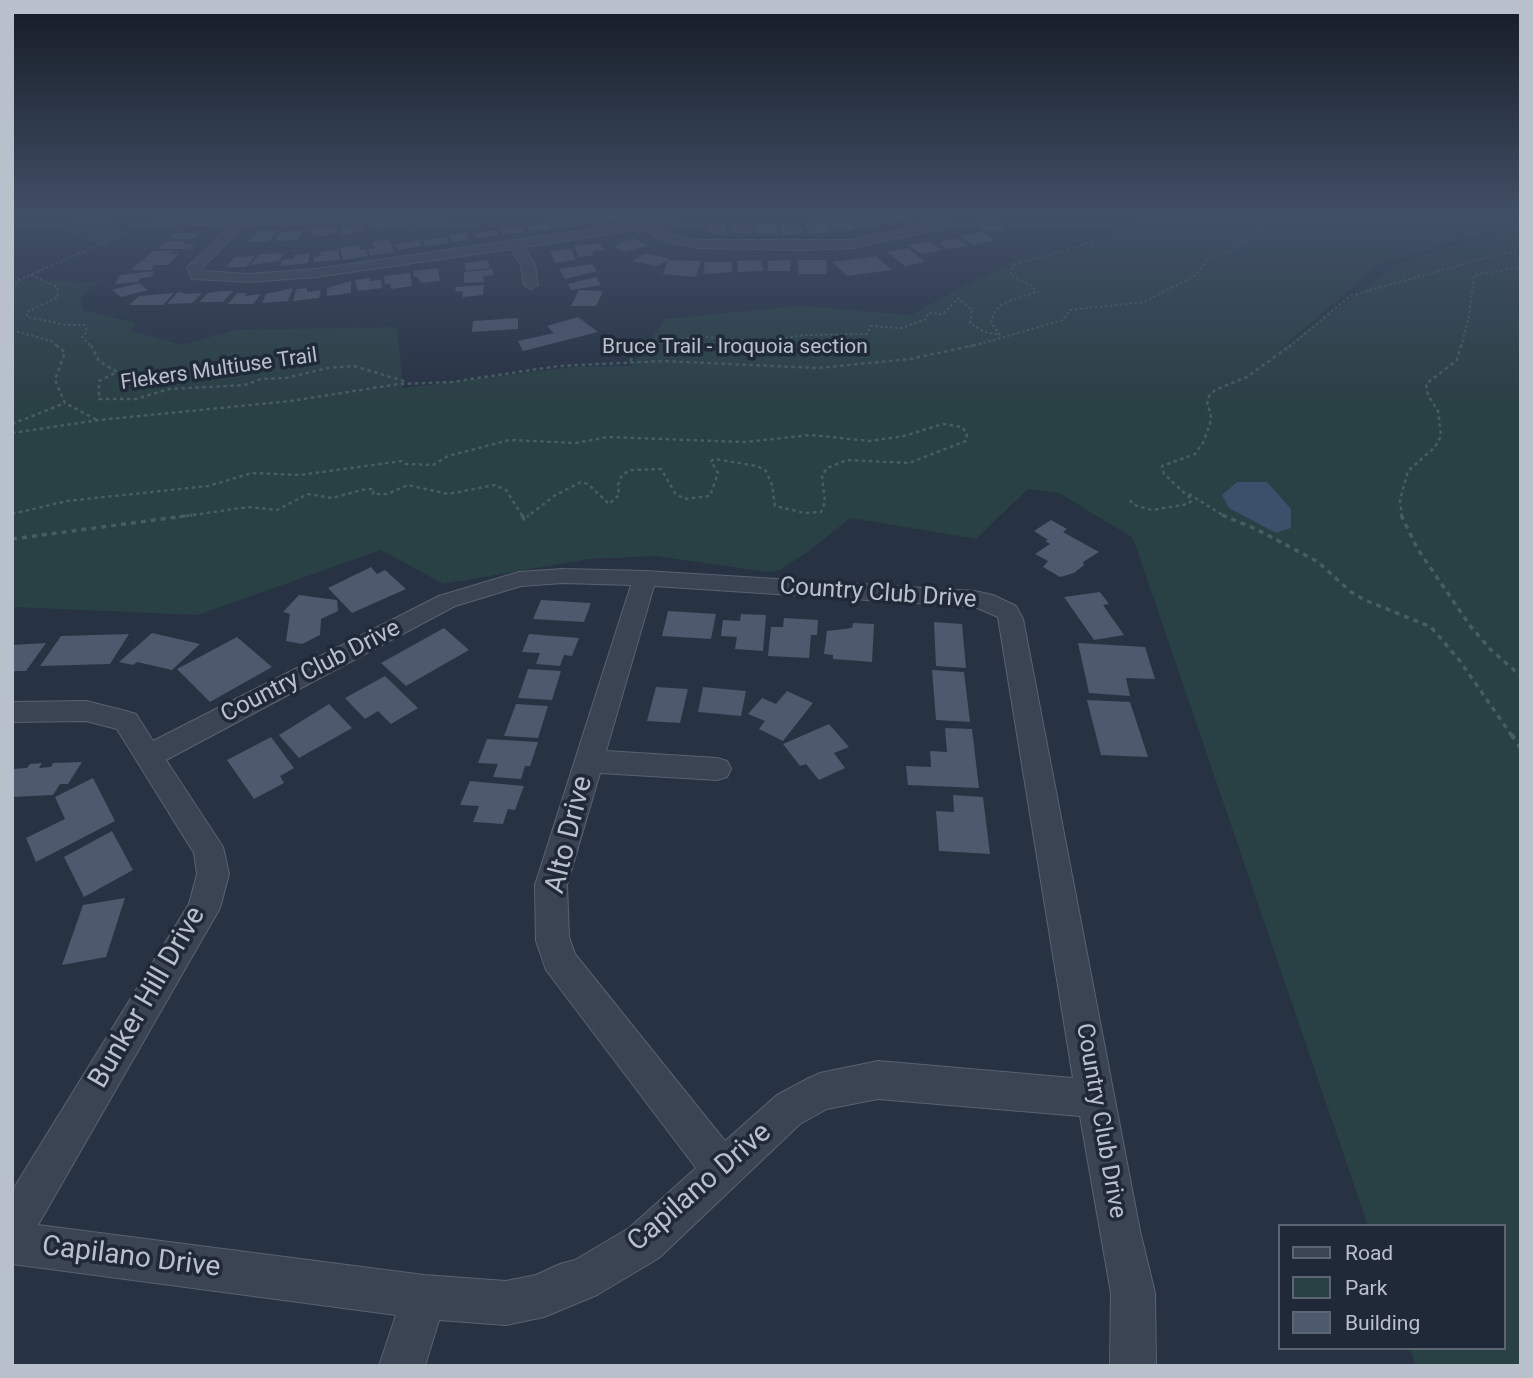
<!DOCTYPE html>
<style>
body{margin:0}
#map{position:relative;width:1533px;height:1378px;overflow:hidden;background:#273243;font-family:Roboto,sans-serif}
canvas{display:block}
.frame{position:absolute;inset:0;border:14px solid #b8c0cc;pointer-events:none}
.legend{position:absolute;left:1278px;top:1224px;width:228px;height:126px;box-sizing:border-box;background:#202938;border:2px solid #5d6573;margin:0;padding:9px 12px;list-style:none;font-size:21px;color:#b8c0cc}
.legend li{display:flex;align-items:center;gap:14px;height:35px}
.legend b{width:35px;border:2px solid #5d6573}
</style>
<div id="map">
<canvas width="1533" height="1378"></canvas>
<div class="frame"></div>
<ul class="legend">
<li><b style="height:9px;background:#3b4452"></b>Road</li>
<li><b style="height:19px;background:#294044"></b>Park</li>
<li><b style="height:19px;background:#4d596c"></b>Building</li>
</ul>
</div>
<script>
const ctx = document.querySelector('canvas').getContext('2d');
ctx.lineJoin = 'round';
function paint(path, color) {
  ctx.fillStyle = color;
  ctx.fill(path, 'evenodd');
}
function toPath(rows) {
  const path = new Path2D();
  for (const r of rows) {
    path.moveTo(r[0], r[1]);
    for (let i = 2; i < r.length; i += 2) path.lineTo(r[i], r[i + 1]);
  }
  return path;
}
function trace(path, color, width, dash) {
  ctx.strokeStyle = color;
  ctx.lineWidth = width;
  ctx.lineCap = dash ? 'butt' : 'round';
  ctx.setLineDash(dash || []);
  ctx.stroke(path);
}
function write(font, color, halo, rows, align = 'center') {
  ctx.font = font + ' Roboto,sans-serif';
  ctx.lineWidth = 7;
  ctx.setLineDash([]);
  ctx.textBaseline = 'middle';
  ctx.strokeStyle = halo;
  ctx.fillStyle = color;
  for (const [text, x, y, turn = 0] of rows) {
    ctx.save();
    ctx.translate(x, y);
    ctx.rotate((+turn || 0) * Math.PI / 180);
    ctx.textAlign = isNaN(turn) ? turn : align;
    if (halo) ctx.strokeText(text, 0, 0);
    ctx.fillText(text, 0, 0);
    ctx.restore();
  }
}
const green = toPath([
 [1201,214,1521,214,1521,1366,1416,1366,1410,1348,1503,1348,1503,1226,1368,1226,1133,538,1059,493,1028,489,976,539,850,518,808,552,778,571,767,572,656,556,590,559,443,584,381,550,198,615,12,607,12,280,101,282,81,296,83,310,136,323,131,331,182,345,234,330,397,327,403,388,572,367,632,366,665,319,802,306,911,315,963,286,1026,256,1075,250,1164,218],
 [1494,234,1399,263,1274,354,1380,264,1465,238],
 [99,218,131,235,102,246,67,232,65,224]
]);
const water = toPath([
 [1237,482,1267,482,1291,509,1291,528,1276,533,1229,508,1222,495]
]);
const building = toPath([
 [434,214,435,216,445,215,448,221,429,224,422,216],
 [595,214,601,223,575,222,572,217],
 [598,214,619,214,624,219,604,221],
 [881,214,888,222,867,223,860,215],
 [888,214,907,214,912,219,893,220],
 [421,216,424,223,399,226,396,218],
 [570,218,576,226,555,229,549,221],
 [849,219,856,229,835,231,828,221],
 [394,220,396,226,376,229,370,222],
 [997,220,1004,231,982,231,976,221],
 [548,223,552,229,529,232,526,226],
 [825,223,831,233,810,234,805,224],
 [363,224,364,231,342,235,341,226],
 [724,224,727,234,713,235,712,231,708,232,707,225],
 [733,224,753,225,750,234,729,233],
 [756,224,777,224,777,234,756,234],
 [801,224,803,234,782,235,780,225],
 [522,226,525,232,503,235,500,229],
 [336,227,336,234,312,237,313,229],
 [303,229,298,240,275,241,280,233],
 [497,230,500,235,477,238,474,233],
 [259,231,278,231,267,242,248,242],
 [466,232,470,239,453,242,449,235],
 [981,232,996,240,973,245,959,236],
 [175,233,199,233,193,239,169,239],
 [446,237,449,243,425,246,423,240],
 [634,238,647,246,624,252,613,246],
 [956,238,968,246,947,249,938,243],
 [389,239,394,252,370,256,368,249,374,248,372,242],
 [419,240,422,246,398,250,395,244],
 [167,241,186,241,183,244,195,244,189,249,157,249],
 [929,241,943,250,921,254,908,245],
 [601,243,604,250,592,251,594,255,579,257,574,246],
 [359,245,360,250,366,249,368,256,343,260,340,248],
 [908,248,925,262,905,266,886,252],
 [571,249,576,260,555,263,550,251],
 [338,250,340,260,314,262,313,257,321,256,320,252],
 [153,251,174,251,169,254,179,254,168,265,155,265,151,270,131,270,141,261,152,261,143,260],
 [285,253,279,261,250,265,260,254],
 [310,253,308,263,280,266,282,260,293,259,294,255],
 [646,253,670,259,656,266,632,261],
 [255,256,246,267,226,267,235,257],
 [876,256,892,270,847,276,832,262],
 [488,260,490,268,466,271,464,263],
 [668,260,701,261,696,277,663,274],
 [761,260,763,271,738,272,737,261],
 [790,260,790,271,768,271,768,261],
 [798,260,826,260,827,274,799,274],
 [705,262,732,262,732,272,703,274],
 [592,264,597,271,565,279,559,269],
 [438,268,440,281,421,283,417,276,414,277,413,271],
 [493,269,493,275,483,276,484,282,464,283,464,272],
 [154,271,151,277,140,278,138,282,115,284,120,275],
 [410,273,412,286,391,289,390,283,385,284,384,276],
 [596,277,601,285,571,290,568,284],
 [370,278,370,281,381,280,382,288,358,291,355,280],
 [351,281,351,293,327,296,327,288],
 [139,283,148,290,121,297,112,290],
 [484,285,483,295,462,297,463,291,455,292,456,287],
 [293,288,288,301,262,303,266,294],
 [307,288,307,292,321,290,319,298,293,301,296,289],
 [579,290,603,291,596,306,571,306],
 [220,291,233,291,223,302,199,302,208,293],
 [178,292,188,294,202,293,192,303,167,304],
 [174,293,163,305,129,305,139,296],
 [237,293,247,293,244,296,261,294,253,304,228,304],
 [578,317,598,332,523,351,518,341,554,333,547,326],
 [518,318,518,329,472,332,473,321],
 [1051,520,1067,529,1063,532,1099,552,1083,562,1084,565,1074,573,1064,576,1060,577,1043,567,1048,561,1035,554,1050,544,1045,541,1048,540,1034,531],
 [371,567,377,574,385,570,406,589,352,613,328,588],
 [1100,592,1109,604,1103,605,1124,635,1094,640,1064,597],
 [299,595,337,600,338,611,321,619,320,635,302,644,286,641,290,614,283,612],
 [541,600,591,603,584,622,533,619],
 [668,611,716,614,711,639,662,636],
 [741,614,766,615,763,651,735,649,737,637,721,636,723,620,740,621],
 [784,618,818,620,817,635,811,635,809,658,768,656,771,627,783,627],
 [934,622,962,624,966,668,936,666],
 [853,623,874,624,872,662,833,659,833,655,824,654,827,631,852,628],
 [444,628,469,650,406,686,381,663],
 [152,633,200,644,172,670,137,662,133,665,119,662],
 [129,634,110,664,40,666,61,636],
 [529,634,579,638,572,656,564,655,560,666,536,664,540,653,522,652],
 [237,637,272,667,210,702,177,669],
 [46,643,26,671,15,671,12,675,12,645],
 [1078,643,1145,647,1155,679,1126,678,1130,696,1089,693],
 [528,669,561,671,552,700,518,698],
 [932,670,964,672,970,722,936,720],
 [385,676,418,708,391,724,378,711,365,719,345,698],
 [656,687,688,689,680,723,647,721],
 [703,687,746,691,741,716,698,712],
 [787,691,813,703,783,741,759,729,765,721,748,714,762,698,776,704],
 [1087,700,1130,702,1148,757,1101,755],
 [329,704,352,728,299,758,279,735],
 [516,704,548,706,538,738,504,736],
 [829,724,849,747,834,753,845,768,819,780,806,764,800,766,783,744],
 [945,728,972,729,979,788,908,785,906,766,931,767,930,751,947,752],
 [271,737,294,768,280,776,284,783,254,799,227,760],
 [487,739,538,742,530,766,525,766,521,779,493,777,498,764,478,763],
 [82,762,68,784,60,784,53,795,12,797,12,769,27,768,30,764,42,763,39,768,51,767,53,763],
 [93,778,115,821,36,862,26,838,65,819,55,797],
 [470,781,524,786,515,810,508,809,503,824,473,822,479,806,460,805],
 [953,795,983,797,990,854,939,851,936,811,954,812],
 [112,831,133,870,84,897,64,857],
 [125,898,106,957,62,965,83,905]
]);
const pathFar3 = toPath([
 [31,275,57,287,58,297,27,312,27,317,67,325,85,325,87,332,82,337,92,347],
 [12,288,19,280,110,240],
 [12,330,51,341,58,347],
 [1000,335,991,323,995,312,1002,304,1035,292,1033,286,1010,275,1014,265,1074,248,1163,214],
 [642,347,698,336,760,342,805,335,867,334,871,326,902,328,926,319,928,313,943,314,958,298,972,310,970,323,984,332,1000,335],
 [969,347,1063,320,1070,310,1144,302,1196,275,1210,257,1232,250,1261,228,1295,214],
 [1289,347,1350,296,1503,253,1521,254],
 [1461,347,1469,316,1474,275,1521,267]
]);
const pathFar2 = toPath([
 [56,345,65,352,55,380,65,403,97,420],
 [91,345,99,361,117,372,99,381,99,399,136,399,169,389,245,385,261,379,286,378,328,368,354,366,407,382],
 [630,361,641,347,651,345],
 [12,424,65,403],
 [12,433,99,420,291,401,399,384,451,382,558,366,663,361,818,368,910,359,975,345],
 [1189,494,1226,517],
 [1130,500,1134,505,1152,510,1188,504,1192,500,1164,474,1162,466,1195,454,1203,443,1210,424,1211,413,1207,405,1209,396,1215,390,1247,377,1291,345],
 [12,514,67,501,208,486,252,473,300,475,402,461,406,464,433,465,448,456,509,440,576,443,607,437,745,442,810,435,870,441,904,436,943,424,962,427,967,434,966,441,909,463,847,460,827,468,822,476,825,502,821,512,805,513,775,506,772,485,766,471,757,466,715,459,711,461,718,473,710,496,684,499,675,493,661,469,631,470,622,475,618,485,619,495,609,504,588,484,581,482,554,496,527,517],
 [179,517,248,507,277,510,308,494,332,498,366,489,374,489,373,494,387,494,408,485,448,494,495,485,506,490,523,517],
 [1402,517,1400,500,1408,471,1435,447,1441,436,1438,411,1428,395,1426,384,1457,360,1461,345]
]);
const pathFar1 = toPath([
 [522,515,524,519,529,515],
 [1222,515,1256,529,1318,562,1351,592,1365,600,1431,627,1460,661,1512,736],
 [1401,515,1417,548,1471,627,1491,650,1521,676],
 [12,539,192,515]
]);
const path = toPath([
 [1511,734,1521,748]
]);
const minor = toPath([
 [155,214,219,218,366,214,360,218,311,223,245,225,201,269,202,271,249,274,316,269,628,224,661,214,679,214,654,225,674,235,698,240,851,240,940,221,947,225,940,229,851,248,804,250,698,248,665,241,641,229,524,247,535,265,538,285,531,289,524,285,521,265,511,249,316,277,249,282,196,279,191,278,187,268,230,226,178,223,156,217,155,214],
 [563,569,645,571,975,591,993,595,1016,606,1023,619,1140,1231,1155,1293,1156,1366,1110,1366,1111,1293,1080,1116,878,1099,827,1109,800,1124,659,1258,597,1295,544,1317,506,1325,439,1320,425,1366,379,1366,396,1315,12,1264,12,1191,189,904,197,874,194,853,117,729,86,721,12,722,12,702,86,701,126,711,136,714,153,741,439,596,519,572,563,569],
 [563,583,631,585,535,885,536,941,546,970,696,1168,629,1228,575,1260,560,1264,536,1275,506,1281,424,1275,38,1225,220,908,229,874,223,847,166,760,455,606,521,586,563,583],
 [654,586,975,607,998,617,1073,1078,878,1061,820,1073,807,1079,777,1095,725,1141,575,954,569,937,567,885,600,773,717,780,727,777,731,769,727,761,717,758,606,751,654,586]
]);
const farStreetnames = [
 ["Bruce Trail - Iroquoia section",735,348],
 ["Flekers Multiuse Trail",219,370,-8]
];
const streetNames = [
 ["Country Club Drive",878,594,4],
 ["Country Club Drive",311,672,-27],
 ["Country Club Drive",1100,1121,80]
];
const nearStreetnames = [
 ["Alto Drive",570,835,-76],
 ["Bunker Hill Drive",148,998,-60],
 ["Capilano Drive",700,1188,-41],
 ["Capilano Drive",131,1258,7]
];
paint(green, '#294044');
paint(water, '#3c4f6b');
paint(building, '#4d596c');
trace(minor, '#596270', 2);
trace(pathFar3, '#475d60', 2, [2.5, 2.5]);
trace(pathFar2, '#475d60', 2.5, [3.5, 3.5]);
trace(pathFar1, '#475d60', 3.5, [5, 5]);
trace(path, '#475d60', 4.5, [6, 6]);
paint(minor, '#3b4452');
const sky = ctx.createLinearGradient(0, 0, 0, 407);
sky.addColorStop(0, '#151c25');
sky.addColorStop(0.53, '#414f66');
sky.addColorStop(1, '#414f6600');
ctx.fillStyle = sky;
ctx.fillRect(0, 0, 1533, 407);
write('21px', '#b8c0cc', '#202938', farStreetnames);
write('24px', '#b8c0cc', '#202938', streetNames);
write('28px', '#b8c0cc', '#202938', nearStreetnames);
</script>
